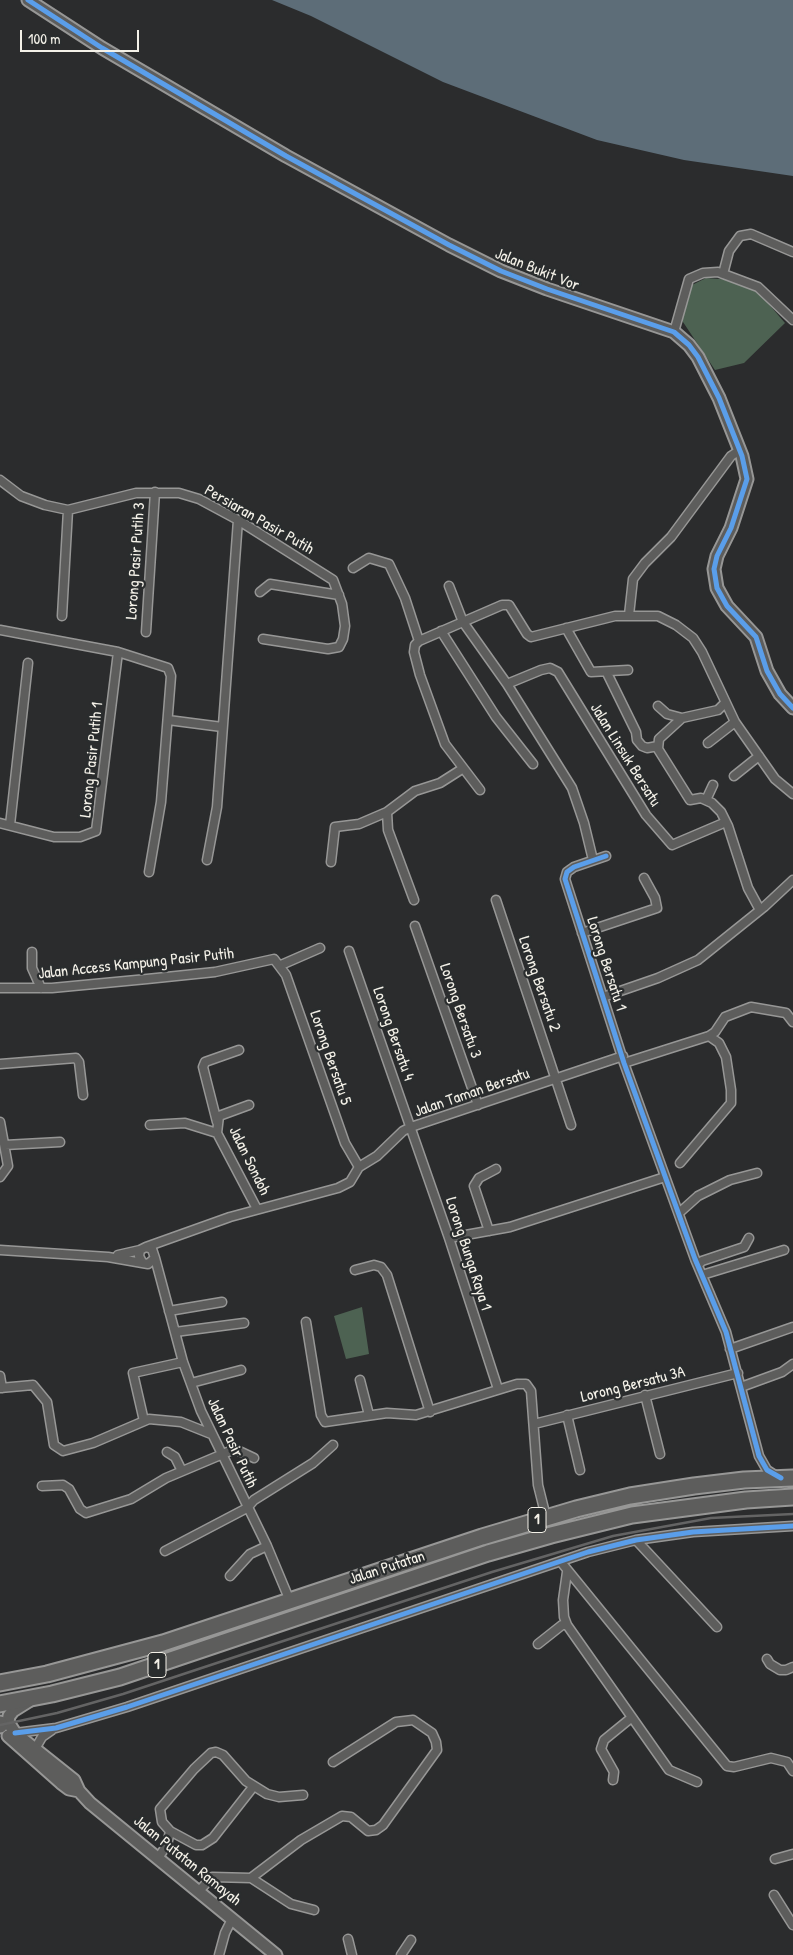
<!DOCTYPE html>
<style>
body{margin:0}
#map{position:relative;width:793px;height:1955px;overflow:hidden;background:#2b2c2d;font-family:"Patrick Hand",sans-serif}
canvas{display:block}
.scale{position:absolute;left:20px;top:30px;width:119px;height:22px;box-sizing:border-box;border:2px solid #f4f1e8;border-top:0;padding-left:6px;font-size:15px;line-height:18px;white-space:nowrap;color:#f4f1e8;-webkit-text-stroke:4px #2a2d2e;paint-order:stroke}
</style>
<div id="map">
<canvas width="793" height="1955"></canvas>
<div class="scale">100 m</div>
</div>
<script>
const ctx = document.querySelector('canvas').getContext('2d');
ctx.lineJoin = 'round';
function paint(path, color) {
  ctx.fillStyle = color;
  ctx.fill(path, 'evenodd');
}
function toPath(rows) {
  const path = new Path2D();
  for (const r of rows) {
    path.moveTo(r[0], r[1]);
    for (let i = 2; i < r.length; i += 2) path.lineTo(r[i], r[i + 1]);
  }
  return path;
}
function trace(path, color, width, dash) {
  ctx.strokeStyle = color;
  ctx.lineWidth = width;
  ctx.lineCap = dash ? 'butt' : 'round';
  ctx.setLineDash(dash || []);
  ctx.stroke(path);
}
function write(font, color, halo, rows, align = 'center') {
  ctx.font = font + ' "Patrick Hand",sans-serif';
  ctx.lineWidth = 4.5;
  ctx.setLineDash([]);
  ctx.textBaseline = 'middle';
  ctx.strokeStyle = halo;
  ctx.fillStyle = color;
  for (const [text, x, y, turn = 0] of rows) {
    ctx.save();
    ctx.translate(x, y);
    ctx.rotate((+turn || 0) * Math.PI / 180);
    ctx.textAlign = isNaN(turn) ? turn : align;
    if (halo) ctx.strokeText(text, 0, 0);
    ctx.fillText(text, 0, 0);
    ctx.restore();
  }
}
const green = toPath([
 [706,278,734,280,760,294,785,323,744,363,715,370,681,319,690,286],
 [362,1307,369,1354,346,1359,334,1316]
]);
const water = toPath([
 [272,0,793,0,793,176,684,160,597,140,443,82,311,16]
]);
const street = toPath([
 [723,274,729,251,740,236,751,234,793,252],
 [674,332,689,279,703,273,718,272,758,287,793,320],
 [0,480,21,496,45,505,68,510,136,493,179,493,199,499,238,520,333,580,342,604,345,626,343,639,339,647,328,649,263,639],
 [353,568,369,558,389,564,405,598,419,641],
 [449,586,463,622,507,684,572,788,584,823,593,860],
 [260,592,270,584,339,595],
 [629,615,633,579,645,563,671,537,731,456,740,450],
 [62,616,68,510],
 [566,628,591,672,628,670],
 [0,630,118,652,168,668,171,676,161,802,149,872],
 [441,631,496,717,533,764],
 [146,632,155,492],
 [607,673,636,732,637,740,642,746,647,748,658,746],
 [507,684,541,670,550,668,558,672,646,815,672,845,726,822],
 [725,703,718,710,682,718,659,739,658,749,690,800,701,798,712,803,721,812,728,826,748,888,760,910],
 [658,706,667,714,682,718],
 [168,720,222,727],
 [708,743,735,722],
 [734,776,759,756],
 [480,790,445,744,420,675,414,652,415,645,419,641,502,605,509,605,527,634,531,637,615,616,658,616,676,625,693,638,702,652,735,722,775,779,793,794],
 [706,800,713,785],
 [387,812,388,830,414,900],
 [0,823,54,837,80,837,96,831,118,652],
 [10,825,28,663],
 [606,856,574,867,567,872,565,879,624,1063,695,1259,726,1332,759,1456,767,1470,778,1477],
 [207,860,217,807,238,520],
 [331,862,335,827,359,824,387,812,415,791,440,783,462,769],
 [496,900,571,1125],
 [415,926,478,1105],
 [582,933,657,908,655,898,644,878],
 [349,951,449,1238,498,1389],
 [32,952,32,968,41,988],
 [281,965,320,948],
 [0,988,52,988,147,979,215,972,274,959,286,975,345,1143,359,1167],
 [603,997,658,978,698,960,764,907,793,880],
 [624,1063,709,1036,715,1032,725,1017,751,1007,786,1013,793,1022],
 [0,1064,76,1058,79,1062,83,1095],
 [249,1105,219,1116,217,1133,257,1209],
 [0,1122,8,1166,0,1177],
 [217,1122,203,1067,205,1062,239,1050],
 [150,1125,185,1123,217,1133],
 [5,1145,60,1142],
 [680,1163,731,1103,731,1090,726,1057,719,1043,709,1036],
 [679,1213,698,1196,730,1180,757,1173],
 [489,1231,474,1186,479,1178,496,1169],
 [449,1238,510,1227,665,1177],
 [146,1247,230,1217,338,1188,350,1182,359,1167,377,1156,403,1131,411,1127,623,1056],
 [0,1250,108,1257,148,1264,155,1258,152,1249,146,1247,140,1250,139,1256,142,1262],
 [118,1255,140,1250],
 [155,1258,183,1362,201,1411,267,1546,290,1601],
 [698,1265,702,1261,744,1247,749,1238],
 [355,1270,374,1265,381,1267,387,1275,430,1412],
 [702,1275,784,1250],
 [169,1311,222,1302],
 [306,1322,321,1415,325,1422,387,1413,416,1415,517,1384,526,1384,531,1391,538,1485,546,1517],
 [175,1332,244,1323],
 [730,1349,793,1327],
 [0,1376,2,1388],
 [360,1380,369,1415],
 [191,1383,241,1370],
 [741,1387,782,1372,793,1364],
 [0,1388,33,1385,47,1402,54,1445,63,1451,93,1443,149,1419,181,1422,211,1434],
 [645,1395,660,1454],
 [567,1415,580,1470],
 [144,1421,133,1373,183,1362],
 [534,1424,738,1373],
 [167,1452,175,1457,182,1471],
 [42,1486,63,1485,69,1489,80,1509,86,1513,131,1499,166,1478,230,1451,237,1450,254,1458],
 [636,1540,717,1627],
 [165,1551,247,1508,254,1500,313,1463,333,1445],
 [561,1562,727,1766,734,1767,771,1758,787,1762,793,1771],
 [567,1572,563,1600,564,1617,567,1625,669,1770,697,1782],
 [230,1576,250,1554,267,1546],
 [538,1644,562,1625,567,1625],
 [767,1659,770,1664,780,1670,786,1670,793,1667],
 [15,1733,56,1728,127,1707,588,1552,636,1540,693,1532,793,1526],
 [35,1749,42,1737,52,1730],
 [613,1780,614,1772,601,1749,604,1740,631,1718],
 [170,1831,196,1845,202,1845,213,1838,253,1787],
 [158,1858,167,1845,170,1831,162,1822,160,1809,194,1769,211,1753,216,1752,223,1755,246,1781,267,1794,279,1797,303,1795],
 [775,1859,793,1854],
 [251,1878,291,1904,314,1910],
 [198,1892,212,1877,251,1878,301,1840,342,1816,351,1817,368,1831,376,1830,383,1825,437,1750,436,1742,432,1733,413,1720,396,1722,333,1762],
 [774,1895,793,1925],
 [348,1939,352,1955],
 [219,1955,225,1933,232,1919],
 [401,1955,411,1940]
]);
const secondary = toPath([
 [28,0,102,48,286,156,449,245,501,271,547,289,674,332,689,345,698,357,719,398,742,456,747,479,731,528,717,556,714,569,717,588,727,606,756,637,767,671,780,694,793,708],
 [29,1701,13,1711,9,1716,8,1722,15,1733,74,1780,79,1791,90,1803,276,1955],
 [8,1736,61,1783,69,1789,79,1791]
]);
const highway = toPath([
 [0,1683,47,1674,163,1643,482,1537,576,1509,630,1496,694,1486,744,1480,793,1478],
 [0,1704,52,1694,120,1677,488,1553,551,1535,632,1515,746,1500,793,1497],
 [0,1724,0,1725]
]);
const rail = toPath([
 [0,1725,57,1713,123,1694,492,1572,613,1536,711,1518,793,1514]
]);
const cycleway = toPath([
 [28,0,102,48,286,156,449,245,501,271,547,289,674,332,689,345,698,357,719,398,742,456,747,479,731,528,717,556,714,569,717,588,727,606,756,637,767,671,780,694,793,708],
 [606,856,574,867,567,872,565,879,624,1063,695,1259,726,1332,759,1456,767,1470,781,1478],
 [15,1733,56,1728,127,1707,588,1552,636,1540,693,1532,793,1526]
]);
const shields = [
 [537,1520,18],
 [157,1665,18]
];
const shieldNames = [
 ["1",537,1520],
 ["1",157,1665]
];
const streetNames = [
 ["Jalan Bukit Vor",537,270,22],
 ["Persiaran Pasir Putih",259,520,30],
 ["Lorong Pasir Putih 3",136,561,-86],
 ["Jalan Linsuk Bersatu",625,755,58],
 ["Lorong Pasir Putih 1",92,760,-84],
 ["Jalan Access Kampung Pasir Putih",136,964,-6],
 ["Lorong Bersatu 1",606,964,72],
 ["Lorong Bersatu 2",539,984,71],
 ["Lorong Bersatu 3",460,1011,71],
 ["Lorong Bersatu 4",393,1034,71],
 ["Lorong Bersatu 5",330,1058,71],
 ["Jalan Taman Bersatu",472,1093,-19],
 ["Jalan Sondoh",249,1161,64],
 ["Lorong Bunga Raya 1",468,1254,72],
 ["Lorong Bersatu 3A",633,1385,-14],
 ["Jalan Pasir Putih",232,1443,65],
 ["Jalan Putatan",387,1568,-18],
 ["Jalan Putatan Ramayah",187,1861,39]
];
paint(green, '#4d6252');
paint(water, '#5d6d78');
trace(street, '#979796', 11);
trace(secondary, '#979796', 15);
trace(highway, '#979796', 19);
trace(street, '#5d5d5c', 8);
trace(secondary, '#5d5d5c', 11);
trace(highway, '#5d5d5c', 15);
trace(rail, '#646464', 2.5);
trace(cycleway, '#5a9eea', 5);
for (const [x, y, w] of shields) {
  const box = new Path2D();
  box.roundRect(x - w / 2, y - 12.5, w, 25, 4);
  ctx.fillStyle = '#2a2d2e';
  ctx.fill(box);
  trace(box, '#f4f1e8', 1);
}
write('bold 15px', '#f4f1e8', null, shieldNames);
write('16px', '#f4f1e8', '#2a2d2e', streetNames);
</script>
